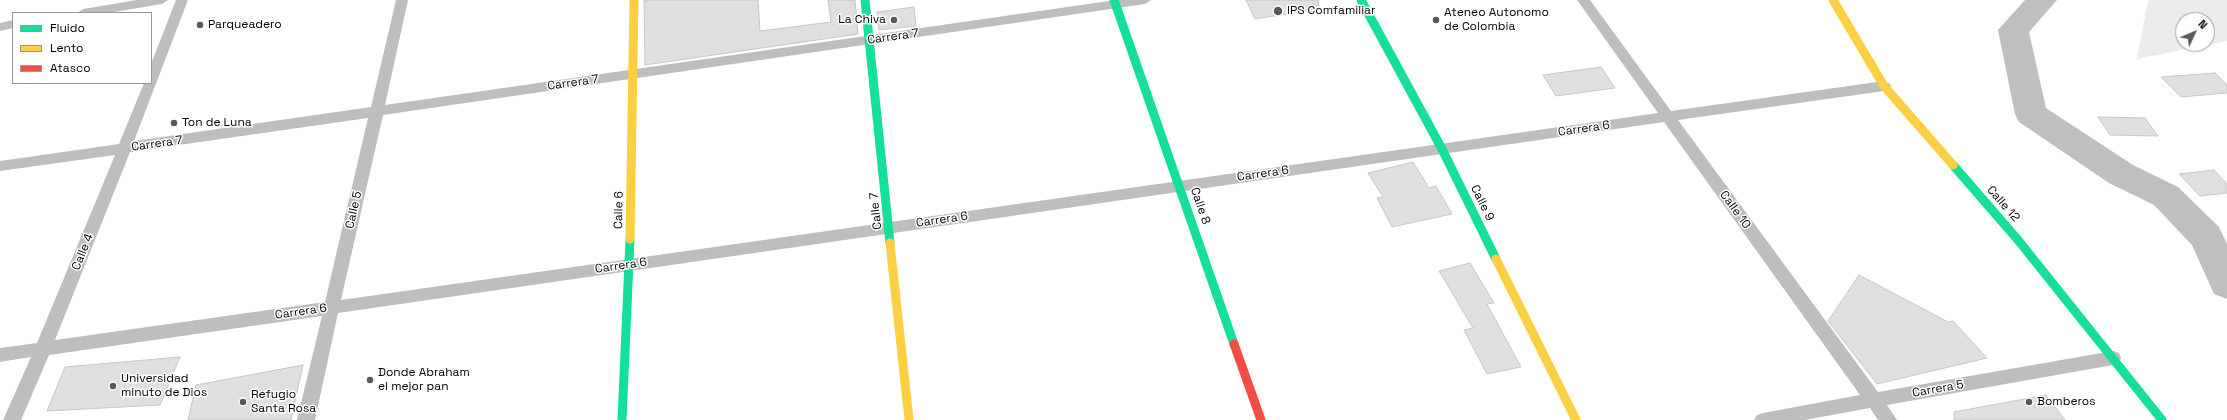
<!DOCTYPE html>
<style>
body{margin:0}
#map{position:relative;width:2227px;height:420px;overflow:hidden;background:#fff;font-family:"Space Grotesk",sans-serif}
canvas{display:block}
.legend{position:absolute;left:12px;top:12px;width:140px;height:72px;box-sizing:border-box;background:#fff;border:1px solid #999;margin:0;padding:5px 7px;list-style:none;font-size:12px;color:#000}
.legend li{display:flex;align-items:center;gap:8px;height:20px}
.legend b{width:20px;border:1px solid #999}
.north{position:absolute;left:2175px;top:12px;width:40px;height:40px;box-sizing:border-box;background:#fff;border:1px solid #999;border-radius:50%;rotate:46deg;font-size:11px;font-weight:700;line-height:16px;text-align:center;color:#000}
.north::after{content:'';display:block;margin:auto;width:14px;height:18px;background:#595959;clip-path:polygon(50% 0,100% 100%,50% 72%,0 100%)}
</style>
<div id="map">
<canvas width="2227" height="420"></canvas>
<ul class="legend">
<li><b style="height:5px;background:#16e098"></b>Fluido</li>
<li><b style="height:5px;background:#ffcf43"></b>Lento</li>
<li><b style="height:5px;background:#f24e42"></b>Atasco</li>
</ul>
<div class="north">N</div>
</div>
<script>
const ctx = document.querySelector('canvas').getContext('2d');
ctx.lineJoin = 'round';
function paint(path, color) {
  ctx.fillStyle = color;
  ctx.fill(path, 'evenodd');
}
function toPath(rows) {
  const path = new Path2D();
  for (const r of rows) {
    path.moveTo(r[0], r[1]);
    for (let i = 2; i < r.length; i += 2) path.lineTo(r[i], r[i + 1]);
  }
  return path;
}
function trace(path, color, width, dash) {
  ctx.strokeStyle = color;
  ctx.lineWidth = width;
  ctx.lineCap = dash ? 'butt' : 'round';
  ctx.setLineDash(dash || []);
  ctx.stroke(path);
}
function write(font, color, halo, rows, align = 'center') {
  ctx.font = font + ' "Space Grotesk",sans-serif';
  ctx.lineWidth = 3;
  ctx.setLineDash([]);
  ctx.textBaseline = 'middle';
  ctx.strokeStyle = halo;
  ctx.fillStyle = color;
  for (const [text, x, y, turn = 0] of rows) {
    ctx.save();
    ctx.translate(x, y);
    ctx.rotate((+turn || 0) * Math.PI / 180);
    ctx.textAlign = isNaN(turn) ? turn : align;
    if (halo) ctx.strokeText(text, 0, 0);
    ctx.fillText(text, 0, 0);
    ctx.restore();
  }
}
const green = toPath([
 [2148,0,2227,0,2227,41,2137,59],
 [2183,20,2207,20,2207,44,2183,44]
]);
const river = toPath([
 [2025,0,2057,0,2029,32,2046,108,2133,165,2178,187,2219,227,2227,244,2227,299,2214,294,2192,245,2154,205,2109,183,2019,122,2015,114,1998,30,2025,0]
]);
const building = toPath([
 [644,0,758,0,760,31,831,22,828,0,855,0,858,34,645,65,644,0],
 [1246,0,1318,0,1319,9,1255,19,1246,0],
 [914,7,916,26,879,30,877,12,914,7],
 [1601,67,1615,88,1556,96,1543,75,1601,67],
 [2215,73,2227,85,2227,93,2181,97,2161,77,2215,73],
 [2098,117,2145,118,2158,136,2110,135,2098,117],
 [1413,162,1429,188,1436,186,1452,214,1392,227,1377,198,1383,197,1368,173,1413,162],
 [2214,170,2227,184,2227,193,2200,196,2179,174,2214,170],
 [1470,263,1494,303,1487,304,1521,367,1487,374,1464,330,1473,328,1439,271,1470,263],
 [1859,275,1948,322,1953,321,1987,358,1877,384,1828,321,1859,275],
 [180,357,160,405,47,411,65,367,180,357],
 [303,365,291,420,188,420,196,385,303,365],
 [2046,395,2065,420,1954,420,1954,412,2046,395]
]);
const street = toPath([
 [137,0,168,0,162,4,108,13,77,13,83,9,137,0],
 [176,0,188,0,134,141,371,107,396,0,408,0,385,105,1116,0,1151,0,1145,4,383,115,341,300,1658,113,1577,0,1590,0,1671,111,1884,81,1889,83,1891,86,1889,89,1884,91,1678,120,1878,392,2113,351,2119,353,2121,358,2119,363,2113,365,1887,405,1897,420,1878,420,1870,408,1805,420,1754,420,1757,415,1763,413,1860,395,1664,122,338,313,315,420,297,420,322,316,49,355,21,420,3,420,31,357,0,362,0,348,37,343,115,155,0,171,0,161,119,144,144,83,151,83,151,64,176,0],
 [368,118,325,302,55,340,130,152,368,118],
 [13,20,13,28,0,31,0,23,13,20]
]);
const fast = toPath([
 [865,0,890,243],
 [1114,0,1234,344],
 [1361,0,1442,149,1496,259],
 [1953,165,2018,240,2162,420],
 [622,420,630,239]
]);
const slow = toPath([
 [1833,0,1884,86,1953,165],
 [630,239,634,0],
 [890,243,909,420],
 [1496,259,1576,420]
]);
const jam = toPath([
 [1234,344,1261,420]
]);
const markers = [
 [1278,11,5,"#595959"],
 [894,20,4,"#595959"],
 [1436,20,4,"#595959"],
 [200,25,4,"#595959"],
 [174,123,4,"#595959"],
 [370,380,4,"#595959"],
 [113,386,4,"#595959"],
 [243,402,4,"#595959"],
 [2029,402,4,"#595959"]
];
const poiNames = [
 ["IPS Comfamiliar",1287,11],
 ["Ateneo Autonomo",1444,13],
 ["de Colombia",1444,27],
 ["La Chiva",886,20,"right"],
 ["Parqueadero",208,25],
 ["Ton de Luna",182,123],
 ["Donde Abraham",378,373],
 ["el mejor pan",378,387],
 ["Universidad",121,379],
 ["minuto de Dios",121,393],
 ["Refugio",251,395],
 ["Santa Rosa",251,409],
 ["Bomberos",2037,402]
];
const streetNames = [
 ["Carrera 7",893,37,-8],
 ["Carrera 7",573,83,-8],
 ["Carrera 6",1584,129,-8],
 ["Carrera 7",157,144,-8],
 ["Carrera 6",1263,174,-8],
 ["Calle 9",1482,203,64],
 ["Calle 12",2003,204,49],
 ["Calle 8",1200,206,71],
 ["Calle 5",354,210,-77],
 ["Calle 6",619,210,-89],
 ["Calle 10",1735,210,54],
 ["Calle 7",876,211,-96],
 ["Carrera 6",942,220,-8],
 ["Calle 4",83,252,-68],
 ["Carrera 6",621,266,-8],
 ["Carrera 6",301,312,-8],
 ["Carrera 5",1938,389,-10]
];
paint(green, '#ececec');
paint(river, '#bfbfbf');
paint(building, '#dfdfdf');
trace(building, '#c7c7c7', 1);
paint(street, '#bebebe');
trace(fast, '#16e098', 9);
trace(slow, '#ffcf43', 9);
trace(jam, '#f24e42', 9);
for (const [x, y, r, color] of markers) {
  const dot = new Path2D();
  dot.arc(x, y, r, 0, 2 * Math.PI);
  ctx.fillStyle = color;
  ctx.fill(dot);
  trace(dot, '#fff', 1.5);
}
write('12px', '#000', '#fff', poiNames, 'left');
write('12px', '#000', '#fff', streetNames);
</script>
